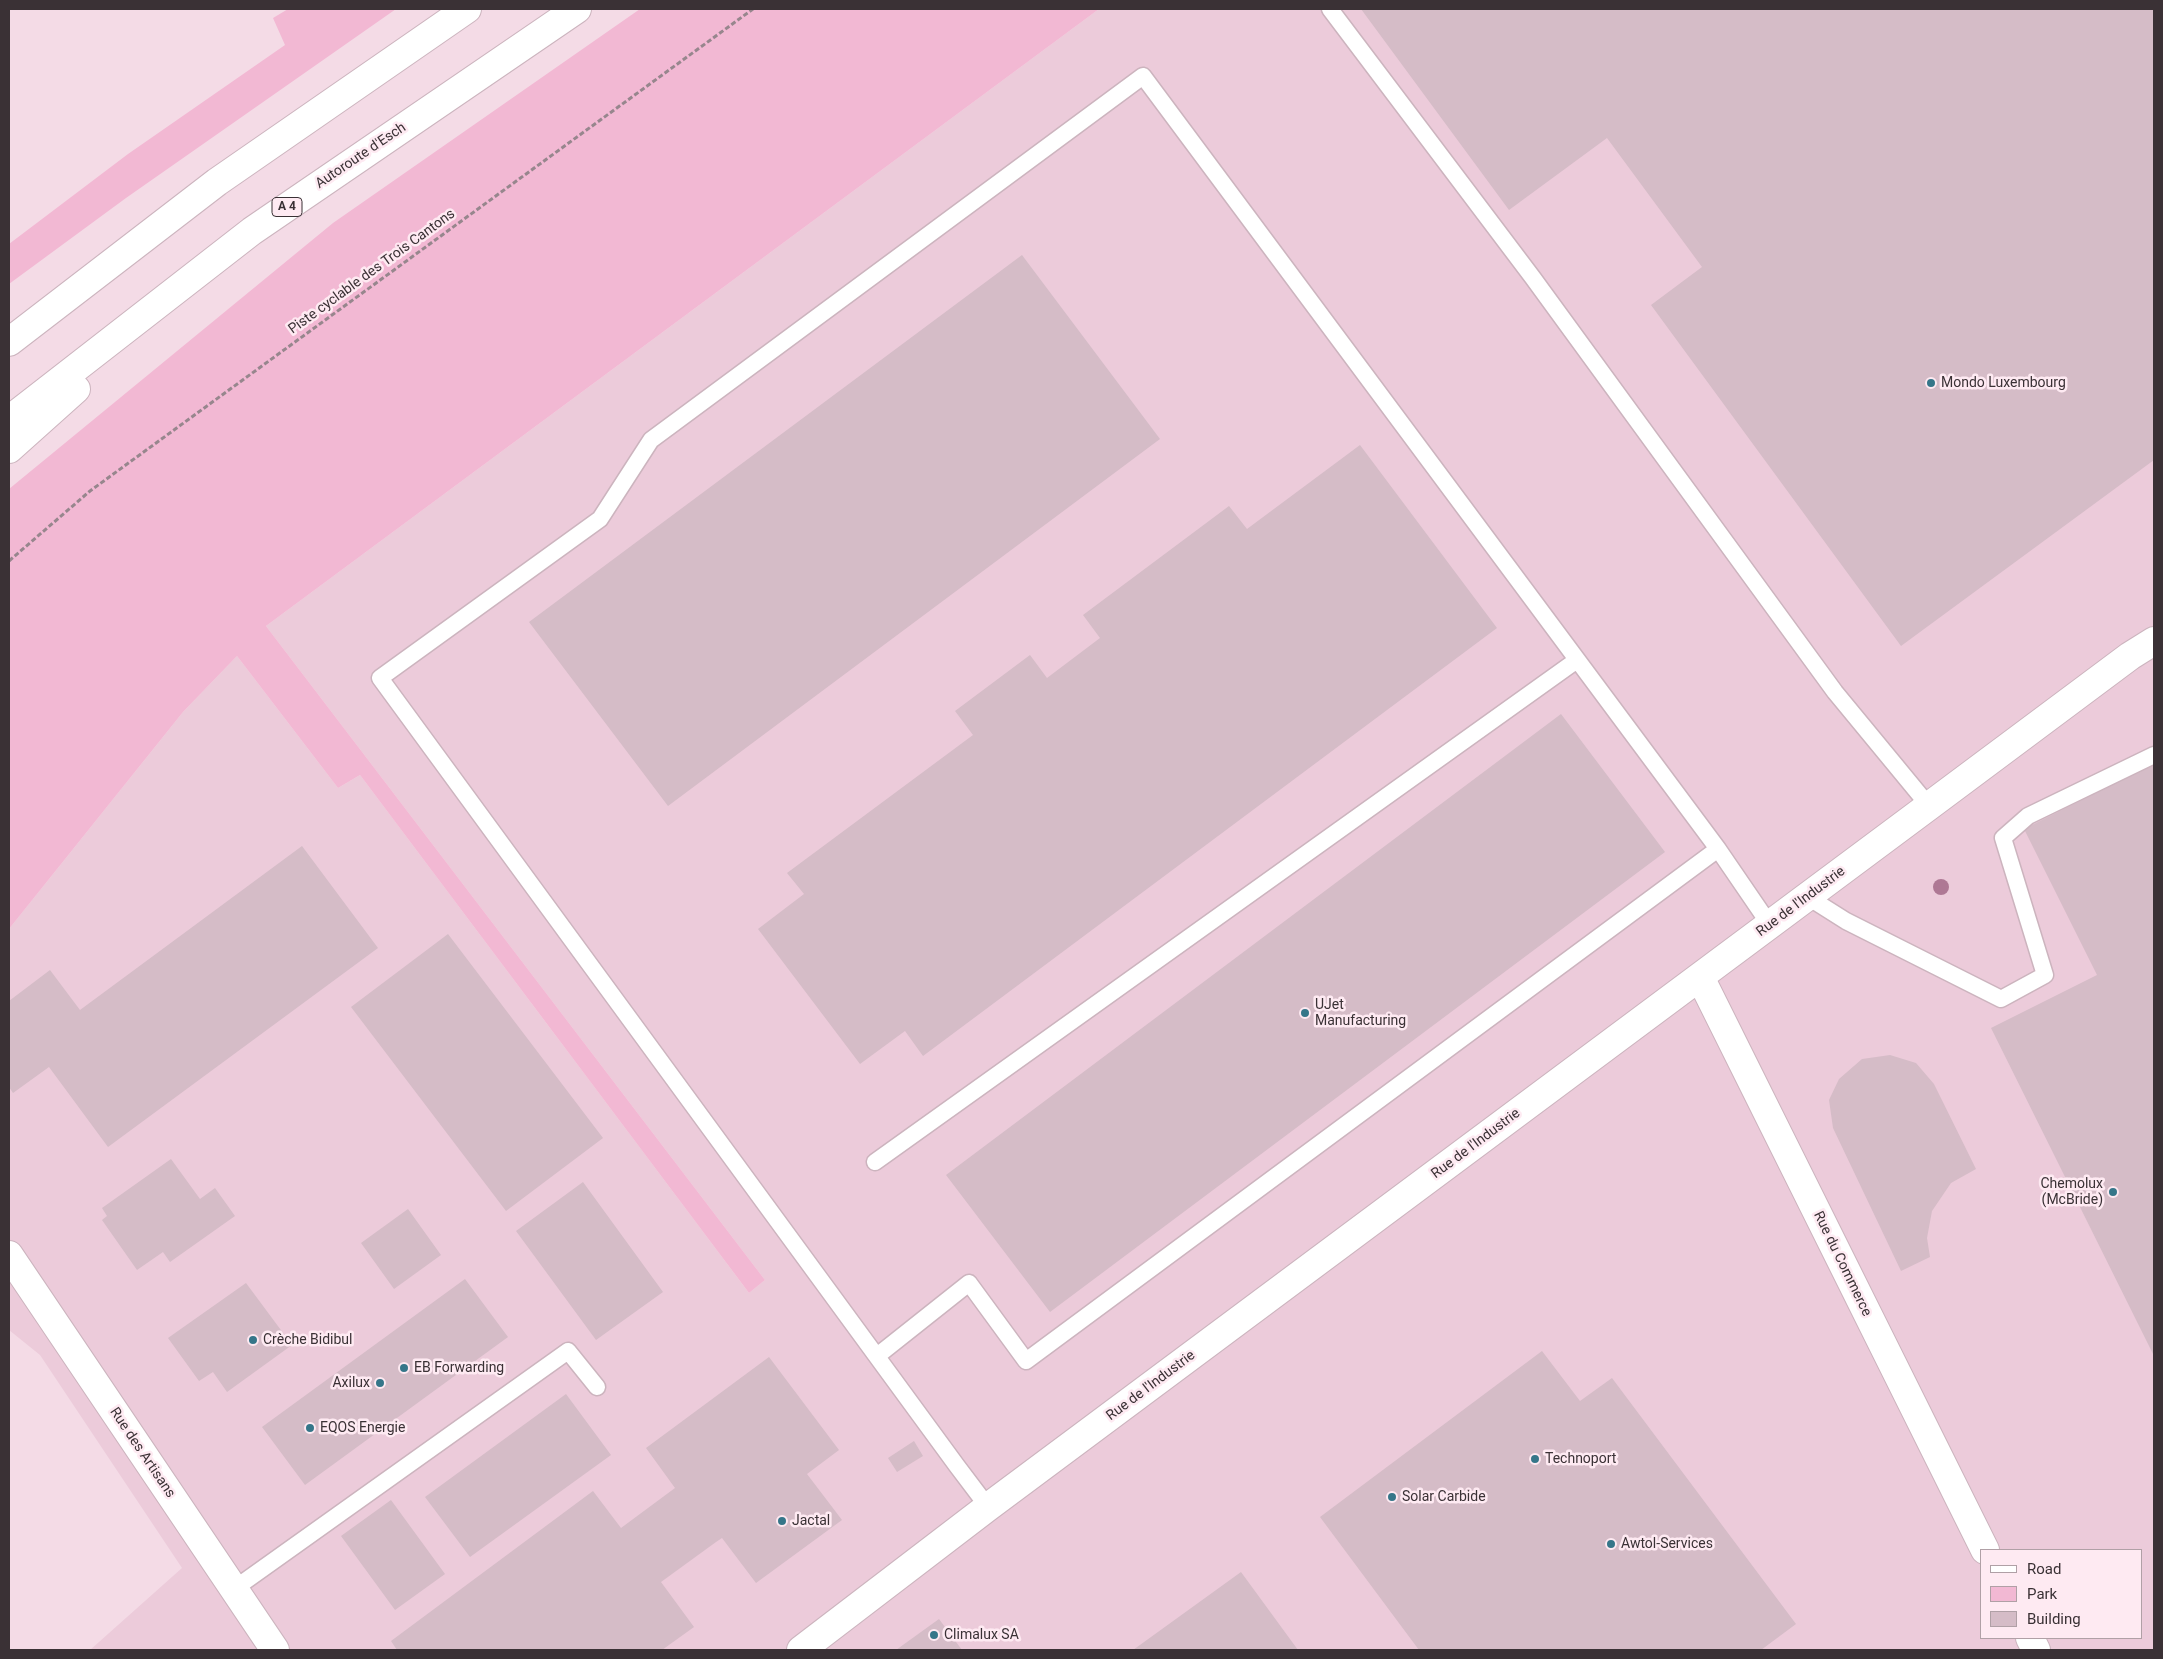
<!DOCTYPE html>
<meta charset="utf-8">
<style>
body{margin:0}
#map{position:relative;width:2163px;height:1659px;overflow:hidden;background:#f4dbe6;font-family:Roboto,sans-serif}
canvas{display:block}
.frame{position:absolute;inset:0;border:10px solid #3a3135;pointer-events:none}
.legend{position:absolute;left:1980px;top:1549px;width:162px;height:90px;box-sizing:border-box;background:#feeaf2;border:1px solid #b0a0a6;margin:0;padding:6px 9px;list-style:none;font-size:15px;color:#3a3135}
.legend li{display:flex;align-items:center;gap:10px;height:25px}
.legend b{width:25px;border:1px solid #b0a0a6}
</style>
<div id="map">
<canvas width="2163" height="1659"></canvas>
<div class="frame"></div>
<ul class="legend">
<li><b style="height:6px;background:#fff"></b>Road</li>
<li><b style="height:14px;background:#f2b8d3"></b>Park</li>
<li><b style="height:14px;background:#d5bcc7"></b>Building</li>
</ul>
</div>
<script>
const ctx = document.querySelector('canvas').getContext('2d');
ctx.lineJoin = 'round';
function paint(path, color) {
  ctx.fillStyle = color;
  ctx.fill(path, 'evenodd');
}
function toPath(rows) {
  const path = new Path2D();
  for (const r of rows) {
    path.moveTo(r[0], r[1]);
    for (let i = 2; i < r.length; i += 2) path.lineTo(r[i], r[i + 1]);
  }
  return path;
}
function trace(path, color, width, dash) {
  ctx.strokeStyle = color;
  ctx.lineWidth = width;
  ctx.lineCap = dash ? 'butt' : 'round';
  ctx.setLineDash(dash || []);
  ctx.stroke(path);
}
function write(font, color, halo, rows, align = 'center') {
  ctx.font = font + ' Roboto,sans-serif';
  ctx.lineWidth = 5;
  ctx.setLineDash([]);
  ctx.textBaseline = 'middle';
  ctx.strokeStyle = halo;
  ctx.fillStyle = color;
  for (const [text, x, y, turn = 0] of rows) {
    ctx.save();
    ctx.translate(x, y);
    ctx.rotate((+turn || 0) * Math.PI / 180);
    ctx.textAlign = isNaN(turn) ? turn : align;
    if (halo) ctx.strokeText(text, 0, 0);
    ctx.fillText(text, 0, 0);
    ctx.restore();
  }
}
const built = toPath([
 [1099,9,2154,9,2154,1650,90,1650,182,1568,40,1355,9,1330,9,929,183,712,237,656,338,788,360,775,749,1293,765,1280,266,626],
 [1982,1550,2142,1550,2142,1638,1982,1638]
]);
const green = toPath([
 [288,9,396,9,126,198,9,284,9,244,128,154,285,45,273,18],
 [640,9,1099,9,266,626,765,1280,749,1293,360,775,338,788,237,656,183,712,9,929,9,489,333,223]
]);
const building = toPath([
 [1361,9,2154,9,2154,460,1901,646,1651,305,1702,267,1607,138,1509,210],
 [1022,255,1160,439,668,806,529,622],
 [1360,445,1497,628,923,1056,905,1031,860,1064,758,929,804,894,787,873,973,735,955,711,1030,655,1047,678,1100,638,1083,615,1229,506,1247,529],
 [1561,714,1665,852,1050,1312,946,1175],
 [2154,764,2154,1356,1991,1028,2097,975,2024,829],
 [302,846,378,948,108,1147,49,1067,13,1093,9,1087,9,1001,50,970,80,1010],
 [448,934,603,1138,506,1211,351,1007],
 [1890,1055,1916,1063,1934,1084,1976,1169,1951,1183,1932,1211,1927,1238,1930,1257,1901,1271,1833,1128,1829,1100,1839,1079,1862,1059],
 [171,1159,200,1199,215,1188,235,1216,170,1262,163,1252,137,1270,102,1220,107,1216,102,1208],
 [583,1182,663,1292,596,1340,516,1231],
 [408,1209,441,1255,394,1289,361,1243],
 [465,1279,508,1337,305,1485,262,1427],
 [246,1283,292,1345,227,1392,213,1372,199,1381,168,1338],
 [1542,1351,1580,1401,1612,1378,1796,1624,1761,1650,1419,1650,1320,1517],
 [769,1357,839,1450,807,1474,842,1520,756,1583,722,1538,716,1542,661,1582,694,1627,662,1650,397,1650,391,1641,593,1491,621,1528,675,1488,646,1448],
 [566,1394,611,1455,470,1557,425,1497],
 [914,1441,923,1456,897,1472,888,1458],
 [391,1500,445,1574,395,1610,341,1536],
 [1241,1572,1298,1650,1133,1650],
 [939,1619,962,1650,896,1650]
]);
const path = toPath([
 [9,561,90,491,753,9]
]);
const service = toPath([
 [1330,9,1533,278,1835,692,1929,806],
 [1718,849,1770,925],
 [1808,897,1846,921,2001,999,2045,975,2003,838,2028,816,2154,755],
 [875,1162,1577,660],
 [877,1356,969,1283,1026,1361,1718,849,1143,76,651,440,600,519,380,678,957,1466,988,1507],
 [234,1589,568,1351,597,1387]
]);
const minor = toPath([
 [1700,977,1985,1550],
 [9,1255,275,1650],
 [2030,1638,2036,1650],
 [801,1650,988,1507,1929,806,2130,656,2154,641]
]);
const motorway = toPath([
 [9,342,217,182,467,9],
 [9,420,252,231,577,9],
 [9,449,76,389]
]);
const trees = [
 [1941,887]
];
const markers = [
 [1931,383,5,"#357689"],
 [1305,1013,5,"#357689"],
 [2113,1192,5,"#357689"],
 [253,1340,5,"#357689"],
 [404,1368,5,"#357689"],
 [380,1383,5,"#357689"],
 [310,1428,5,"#357689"],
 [1535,1459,5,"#357689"],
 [1392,1497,5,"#357689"],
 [782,1521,5,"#357689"],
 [1611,1544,5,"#357689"],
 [934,1635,5,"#357689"]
];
const shields = [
 [287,207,30]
];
const shieldNames = [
 ["A 4",287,207]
];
const streetNames = [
 ["Autoroute d'Esch",361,156,-34],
 ["Piste cyclable des Trois Cantons",372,272,-36],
 ["Rue de l'Industrie",1801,902,-37],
 ["Rue de l'Industrie",1476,1144,-37],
 ["Rue du Commerce",1842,1264,64],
 ["Rue de l'Industrie",1151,1386,-37],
 ["Rue des Artisans",142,1453,56]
];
const poiNames = [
 ["Mondo Luxembourg",1941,383],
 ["UJet",1315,1005],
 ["Manufacturing",1315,1021],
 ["Chemolux",2103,1184,"right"],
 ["(McBride)",2103,1200,"right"],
 ["Crèche Bidibul",263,1340],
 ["EB Forwarding",414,1368],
 ["Axilux",370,1383,"right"],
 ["EQOS Energie",320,1428],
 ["Technoport",1545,1459],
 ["Solar Carbide",1402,1497],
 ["Jactal",792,1521],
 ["Awtol-Services",1621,1544],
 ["Climalux SA",944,1635]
];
paint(built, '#eccbda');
paint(green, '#f2b8d3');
paint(building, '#d5bcc7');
trace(service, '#ccb4be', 19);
trace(minor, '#ccb4be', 30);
trace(motorway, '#ccb4be', 30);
trace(path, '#97868d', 3, [5, 2.5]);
trace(service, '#fff', 16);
trace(minor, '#fff', 28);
trace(motorway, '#fff', 28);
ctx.fillStyle = '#ae7894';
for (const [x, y] of trees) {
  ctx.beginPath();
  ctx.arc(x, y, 8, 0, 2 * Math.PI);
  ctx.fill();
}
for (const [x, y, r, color] of markers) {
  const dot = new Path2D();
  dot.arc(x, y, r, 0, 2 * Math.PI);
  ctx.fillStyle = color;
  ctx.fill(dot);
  trace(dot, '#feeaf2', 2);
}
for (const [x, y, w] of shields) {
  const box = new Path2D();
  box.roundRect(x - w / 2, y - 9.5, w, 19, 4);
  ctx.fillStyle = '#feeaf2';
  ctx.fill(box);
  trace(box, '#3a3135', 1);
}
write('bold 12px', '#3a3135', null, shieldNames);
write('14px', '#3a3135', '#feeaf2', streetNames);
write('14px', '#3a3135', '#feeaf2', poiNames, 'left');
</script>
